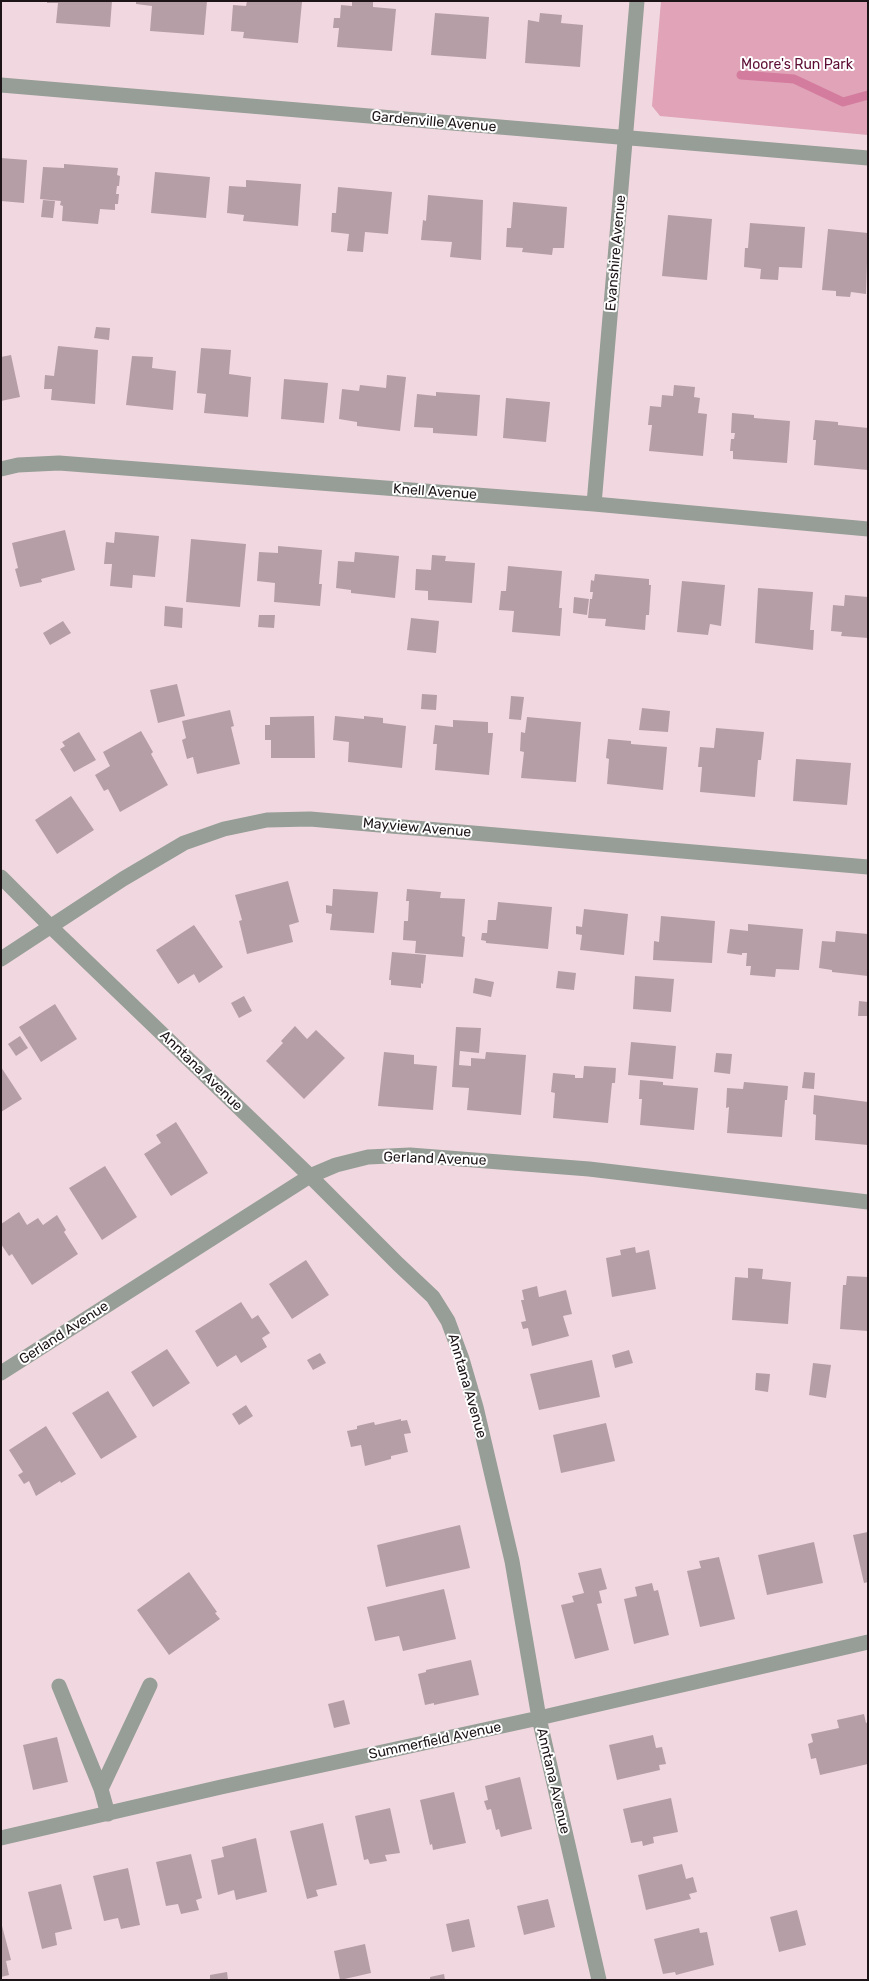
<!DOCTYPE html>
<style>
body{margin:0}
#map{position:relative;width:869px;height:1981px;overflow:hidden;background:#f1d8e0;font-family:Rubik,sans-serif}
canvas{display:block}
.frame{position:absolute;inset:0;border:2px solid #1c1417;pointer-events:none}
</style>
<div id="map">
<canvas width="869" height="1981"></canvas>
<div class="frame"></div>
</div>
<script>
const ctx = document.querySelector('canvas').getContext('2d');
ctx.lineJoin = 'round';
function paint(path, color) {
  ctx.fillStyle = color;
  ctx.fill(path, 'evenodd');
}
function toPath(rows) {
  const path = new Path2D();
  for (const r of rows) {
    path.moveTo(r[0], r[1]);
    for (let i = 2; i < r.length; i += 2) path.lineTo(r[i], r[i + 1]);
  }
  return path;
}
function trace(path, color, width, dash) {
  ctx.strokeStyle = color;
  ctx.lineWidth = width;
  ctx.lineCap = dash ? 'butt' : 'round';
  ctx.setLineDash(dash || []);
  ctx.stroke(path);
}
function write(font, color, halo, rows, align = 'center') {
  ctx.font = font + ' Rubik,sans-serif';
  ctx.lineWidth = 4;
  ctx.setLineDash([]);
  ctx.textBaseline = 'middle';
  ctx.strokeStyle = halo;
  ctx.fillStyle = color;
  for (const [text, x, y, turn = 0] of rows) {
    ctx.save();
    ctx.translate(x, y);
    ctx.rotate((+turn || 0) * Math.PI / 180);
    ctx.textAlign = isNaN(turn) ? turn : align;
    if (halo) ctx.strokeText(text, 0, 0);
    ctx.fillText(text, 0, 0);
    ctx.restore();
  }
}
const green = toPath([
 [661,1,868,1,868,135,660,116,652,106]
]);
const stream = toPath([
 [741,75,794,79,843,102,868,95]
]);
const building = toPath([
 [47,1,112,1,110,27,56,23,58,3,47,3],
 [136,1,207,1,204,35,150,31,152,6,136,4],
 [247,1,302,2,298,43,243,38,244,32,231,31,233,5,246,6],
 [352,1,373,1,373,7,396,9,392,51,337,47,339,28,333,28,334,18,340,18,341,5,352,6],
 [435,13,489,17,486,59,431,55],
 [540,13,562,15,561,23,583,25,580,67,525,63,528,20,539,22],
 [1,158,27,160,24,203,1,201],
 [64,164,118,168,117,175,120,176,119,186,117,186,116,194,119,194,118,204,115,204,115,210,100,209,98,224,62,221,63,206,60,205,61,201,40,199,43,167,64,168],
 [155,172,210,177,206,218,151,213],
 [246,180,301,184,298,226,243,221,244,215,227,213,229,186,246,187],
 [338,187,392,192,388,234,365,232,363,252,347,251,349,234,331,232,332,213,336,213],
 [428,195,483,200,481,260,450,257,452,242,421,240,423,220,426,221],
 [43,200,55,201,53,218,41,217],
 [513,202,567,207,564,248,553,248,552,255,522,252,523,248,506,247,507,228,511,228],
 [668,215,712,219,707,280,662,276],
 [750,223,805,227,802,268,779,267,778,280,760,279,761,269,744,267,745,248,748,248],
 [828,229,868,233,866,294,851,292,850,297,836,296,836,291,822,290],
 [96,327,110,328,109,340,94,338],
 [58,346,98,350,95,404,51,400,52,389,44,389,45,375,54,376],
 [201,348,231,350,229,374,251,377,248,417,204,413,206,394,197,393],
 [11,355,20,397,1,401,1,357],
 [132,356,153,357,152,368,176,371,173,410,126,405],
 [387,375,406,377,400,431,357,426,357,422,339,419,342,389,359,391,360,385,386,388],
 [284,379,328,383,324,423,281,419],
 [674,385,695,387,694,397,700,398,698,413,707,414,703,456,649,451,652,425,648,425,650,406,661,407,662,395,673,396],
 [436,392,480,395,477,436,433,433,433,428,414,427,417,394,436,396],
 [506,398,550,402,546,442,503,438],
 [732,413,754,415,754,418,790,421,787,463,733,459,733,451,730,451,731,439,734,439,735,433,731,433],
 [815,420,838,422,838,425,868,428,868,470,814,465,816,440,813,440],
 [65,530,75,570,41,579,42,582,20,587,15,569,18,568,12,543],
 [115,532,159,536,155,577,133,575,132,588,110,586,112,564,104,564,106,542,114,543],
 [191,539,246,544,240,607,186,602],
 [278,546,322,550,319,584,322,584,320,606,274,602,275,583,257,581,259,552,278,553],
 [355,552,399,556,395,598,351,593,351,590,336,588,338,561,354,562],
 [432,555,446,556,445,561,475,563,472,603,428,600,428,591,415,590,416,569,431,570],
 [508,566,562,571,559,608,562,608,560,636,512,632,514,611,499,610,501,591,506,591],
 [595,574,649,579,649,585,651,585,649,615,646,615,645,630,605,626,606,619,588,618,590,599,592,599,593,592,590,592,591,580,594,581],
 [682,581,725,585,721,626,710,624,708,635,677,632],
 [758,588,813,592,810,630,814,630,813,650,755,643],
 [845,595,868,597,868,638,841,636,842,632,831,631,833,605,844,606],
 [574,597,589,599,587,615,573,613],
 [165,606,183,608,182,628,164,626],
 [259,615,275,615,274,628,258,627],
 [411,618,439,621,436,653,407,650],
 [63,621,71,633,50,645,43,633],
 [177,684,185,716,158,723,150,690],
 [422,694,437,695,436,710,421,709],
 [511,696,524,697,521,720,509,719],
 [642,708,670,711,668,732,639,730],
 [230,710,234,726,231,727,240,764,197,774,193,757,187,759,182,740,186,738,182,721],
 [314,716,315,758,271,758,271,740,265,740,265,725,270,725,270,717],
 [335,716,364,719,364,716,383,718,383,723,406,726,402,768,348,762,349,742,333,740],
 [527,717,581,722,576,782,521,778,524,752,520,751,521,732,525,733],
 [453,720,488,722,488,733,493,733,489,775,435,770,437,744,433,744,435,725,453,727],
 [716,728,764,732,761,760,758,760,755,797,700,792,702,767,698,767,700,747,714,748],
 [141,731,153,752,151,754,168,785,120,812,108,789,104,791,95,775,110,766,103,752],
 [79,732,96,760,74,772,60,749,65,746,62,742],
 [608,739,631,741,631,744,667,747,663,790,607,784,609,759,606,758],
 [796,759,851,763,847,805,793,801],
 [71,796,94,830,57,854,35,820],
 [288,881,299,922,289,925,293,942,247,954,239,921,242,920,235,895],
 [333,889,378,892,374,933,330,930,332,914,326,913,326,905,332,906],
 [407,889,441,892,440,898,465,899,462,936,465,937,463,957,415,953,416,941,403,940,404,921,408,921,409,901,406,901],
 [498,902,552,907,548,949,486,943,486,941,481,940,482,933,487,933,488,920,496,920],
 [584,909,628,914,624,955,580,950,582,935,576,934,576,926,582,927],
 [661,916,715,921,712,963,653,960,654,941,659,942],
 [748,924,803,929,799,970,776,969,775,977,750,975,751,966,746,966,747,953,742,953,742,955,727,953,730,929,748,931],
 [194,925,223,967,199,983,194,974,178,984,156,950],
 [836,931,868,934,868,976,832,972,832,970,819,968,822,941,835,942],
 [392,952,426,955,423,984,421,983,421,988,391,985,391,980,389,980],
 [558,971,576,973,574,990,556,988],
 [635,976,674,979,671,1012,633,1009],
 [475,978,494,982,491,997,473,993],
 [244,996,252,1011,239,1018,231,1003],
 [859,1001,868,1002,868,1016,858,1016],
 [55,1004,77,1039,41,1062,19,1027],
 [295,1026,307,1039,316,1030,345,1058,304,1099,266,1061,283,1043,281,1041],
 [456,1027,481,1028,479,1053,460,1051,459,1065,471,1066,471,1058,485,1059,486,1052,526,1055,521,1115,467,1110,469,1088,452,1087],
 [20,1036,28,1048,16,1056,8,1044],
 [631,1042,676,1046,673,1079,628,1075],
 [384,1052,414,1055,414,1064,437,1066,433,1110,378,1106],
 [716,1053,732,1054,730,1074,714,1072],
 [584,1066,616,1068,615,1083,612,1083,608,1123,553,1118,555,1093,551,1092,553,1073,575,1075,575,1078,583,1078],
 [1,1067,22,1099,1,1112],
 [804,1072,815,1073,814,1089,802,1088],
 [640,1080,663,1082,663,1085,698,1088,694,1130,640,1125,642,1099,639,1099],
 [744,1082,788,1086,787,1100,785,1100,782,1137,727,1133,729,1107,726,1108,727,1088,743,1089],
 [814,1095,868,1102,868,1145,815,1140,816,1115,813,1114],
 [176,1122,208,1173,171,1196,144,1154,161,1143,156,1135],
 [105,1166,137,1217,102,1240,69,1188],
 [19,1212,27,1225,38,1218,43,1225,57,1215,66,1230,64,1232,78,1254,32,1285,12,1254,9,1256,1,1244,1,1224],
 [635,1247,636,1253,649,1250,656,1289,612,1297,606,1258,621,1255,620,1250],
 [306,1260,329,1295,292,1319,269,1284],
 [748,1268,763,1269,762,1279,791,1282,788,1324,732,1320,735,1277,748,1278],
 [847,1276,868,1277,868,1331,840,1329,843,1285,846,1285],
 [537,1286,539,1297,566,1290,572,1314,563,1316,569,1336,532,1346,528,1328,523,1329,521,1322,526,1321,521,1300,524,1300,522,1290],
 [241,1302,252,1319,258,1315,270,1333,262,1338,267,1347,241,1363,236,1355,217,1367,195,1331],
 [167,1349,190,1383,153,1407,131,1372],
 [629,1350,633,1363,615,1368,612,1355],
 [320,1353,326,1363,313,1370,307,1360],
 [592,1360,600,1397,539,1410,530,1374],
 [813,1363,831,1365,826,1398,809,1395],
 [756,1373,770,1374,768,1392,755,1390],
 [108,1391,137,1437,101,1459,72,1413],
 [246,1405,253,1416,239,1425,232,1414],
 [401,1419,401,1421,407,1420,411,1433,404,1434,408,1452,391,1456,391,1459,365,1466,361,1445,351,1447,347,1431,357,1429,357,1426,374,1422,375,1425],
 [606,1423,615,1461,561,1473,553,1435],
 [46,1426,76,1474,61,1483,60,1481,36,1496,29,1481,24,1484,18,1475,23,1472,9,1450],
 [460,1525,470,1568,386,1587,377,1545],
 [868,1532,868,1582,864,1583,853,1535],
 [814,1542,823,1583,767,1595,758,1555],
 [719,1557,735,1619,700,1627,687,1571,701,1568,699,1561],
 [601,1568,607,1589,599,1591,602,1603,597,1604,609,1650,575,1659,561,1605,574,1602,572,1596,584,1593,578,1573],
 [189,1572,217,1612,215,1613,220,1619,169,1655,137,1610],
 [652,1583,654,1591,658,1590,669,1635,634,1644,624,1599,637,1596,635,1587],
 [444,1589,456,1639,403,1651,399,1636,375,1641,367,1607],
 [471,1660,479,1695,434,1705,434,1703,425,1705,418,1674,426,1672,426,1670],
 [344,1700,350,1724,334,1728,328,1704],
 [864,1714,866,1723,868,1722,868,1764,820,1775,816,1758,811,1759,808,1744,813,1742,811,1734,839,1728,837,1720],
 [653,1735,656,1748,662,1747,666,1764,659,1765,660,1770,617,1780,609,1745],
 [57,1737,68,1782,33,1790,23,1745],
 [520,1777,532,1829,501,1837,499,1829,496,1830,491,1809,487,1810,484,1801,488,1800,485,1786],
 [454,1792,466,1843,433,1850,432,1844,430,1845,420,1800],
 [671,1798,678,1832,653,1837,654,1843,643,1846,642,1841,631,1843,623,1809],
 [390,1808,400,1853,385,1855,387,1861,370,1864,368,1859,364,1860,355,1816],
 [323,1823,337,1885,316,1890,318,1896,307,1899,290,1831],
 [256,1838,267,1892,236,1900,234,1890,218,1895,211,1860,224,1857,222,1847],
 [191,1854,202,1898,196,1900,199,1910,181,1914,178,1904,166,1906,156,1862],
 [682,1864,686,1879,693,1877,697,1892,689,1894,691,1899,646,1910,638,1875],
 [128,1868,140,1925,121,1929,118,1918,104,1921,93,1876],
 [61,1884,72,1929,55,1933,57,1945,42,1949,28,1892],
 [548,1899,555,1927,524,1935,517,1906],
 [797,1910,806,1945,779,1952,770,1917],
 [469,1919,475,1947,452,1952,446,1924],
 [1,1922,11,1960,6,1961,9,1975,1,1977],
 [699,1928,700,1933,707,1932,714,1965,676,1975,675,1972,663,1974,654,1939],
 [365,1944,371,1973,340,1980,334,1951],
 [227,1972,228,1980,210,1980,210,1975],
 [444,1974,445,1980,430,1980,430,1977]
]);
const minor = toPath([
 [1,85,868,158],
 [1,469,18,465,59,463,594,504,868,529],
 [594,504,637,1],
 [1,877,51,927,310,1176,398,1264,433,1297,448,1321,462,1359,476,1407,512,1561,539,1718,599,1980],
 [1,959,123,879,184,843,224,829,267,820,310,819,868,867],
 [1,1373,310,1176,336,1165,368,1157,410,1155,589,1169,868,1202],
 [59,1686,101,1789,108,1814],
 [101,1789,150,1685],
 [1,1838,221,1787,539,1718,868,1642]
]);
const parkNames = [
 ["Moore's Run Park",797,65]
];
const streetNames = [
 ["Gardenville Avenue",434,122,5],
 ["Evanshire Avenue",616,253,-85],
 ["Knell Avenue",435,492,4],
 ["Mayview Avenue",417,828,5],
 ["Anntana Avenue",201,1071,44],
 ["Gerland Avenue",435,1159,2],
 ["Gerland Avenue",64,1333,-33],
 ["Anntana Avenue",467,1386,74],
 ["Summerfield Avenue",435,1741,-12],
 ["Anntana Avenue",553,1781,77]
];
paint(green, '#e0a3b8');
trace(stream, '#d47c9d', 9);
paint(building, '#b69ea6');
trace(minor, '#969e97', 15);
write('14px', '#5e0e35', '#fff', parkNames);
write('14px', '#1c1417', '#fff', streetNames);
</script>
